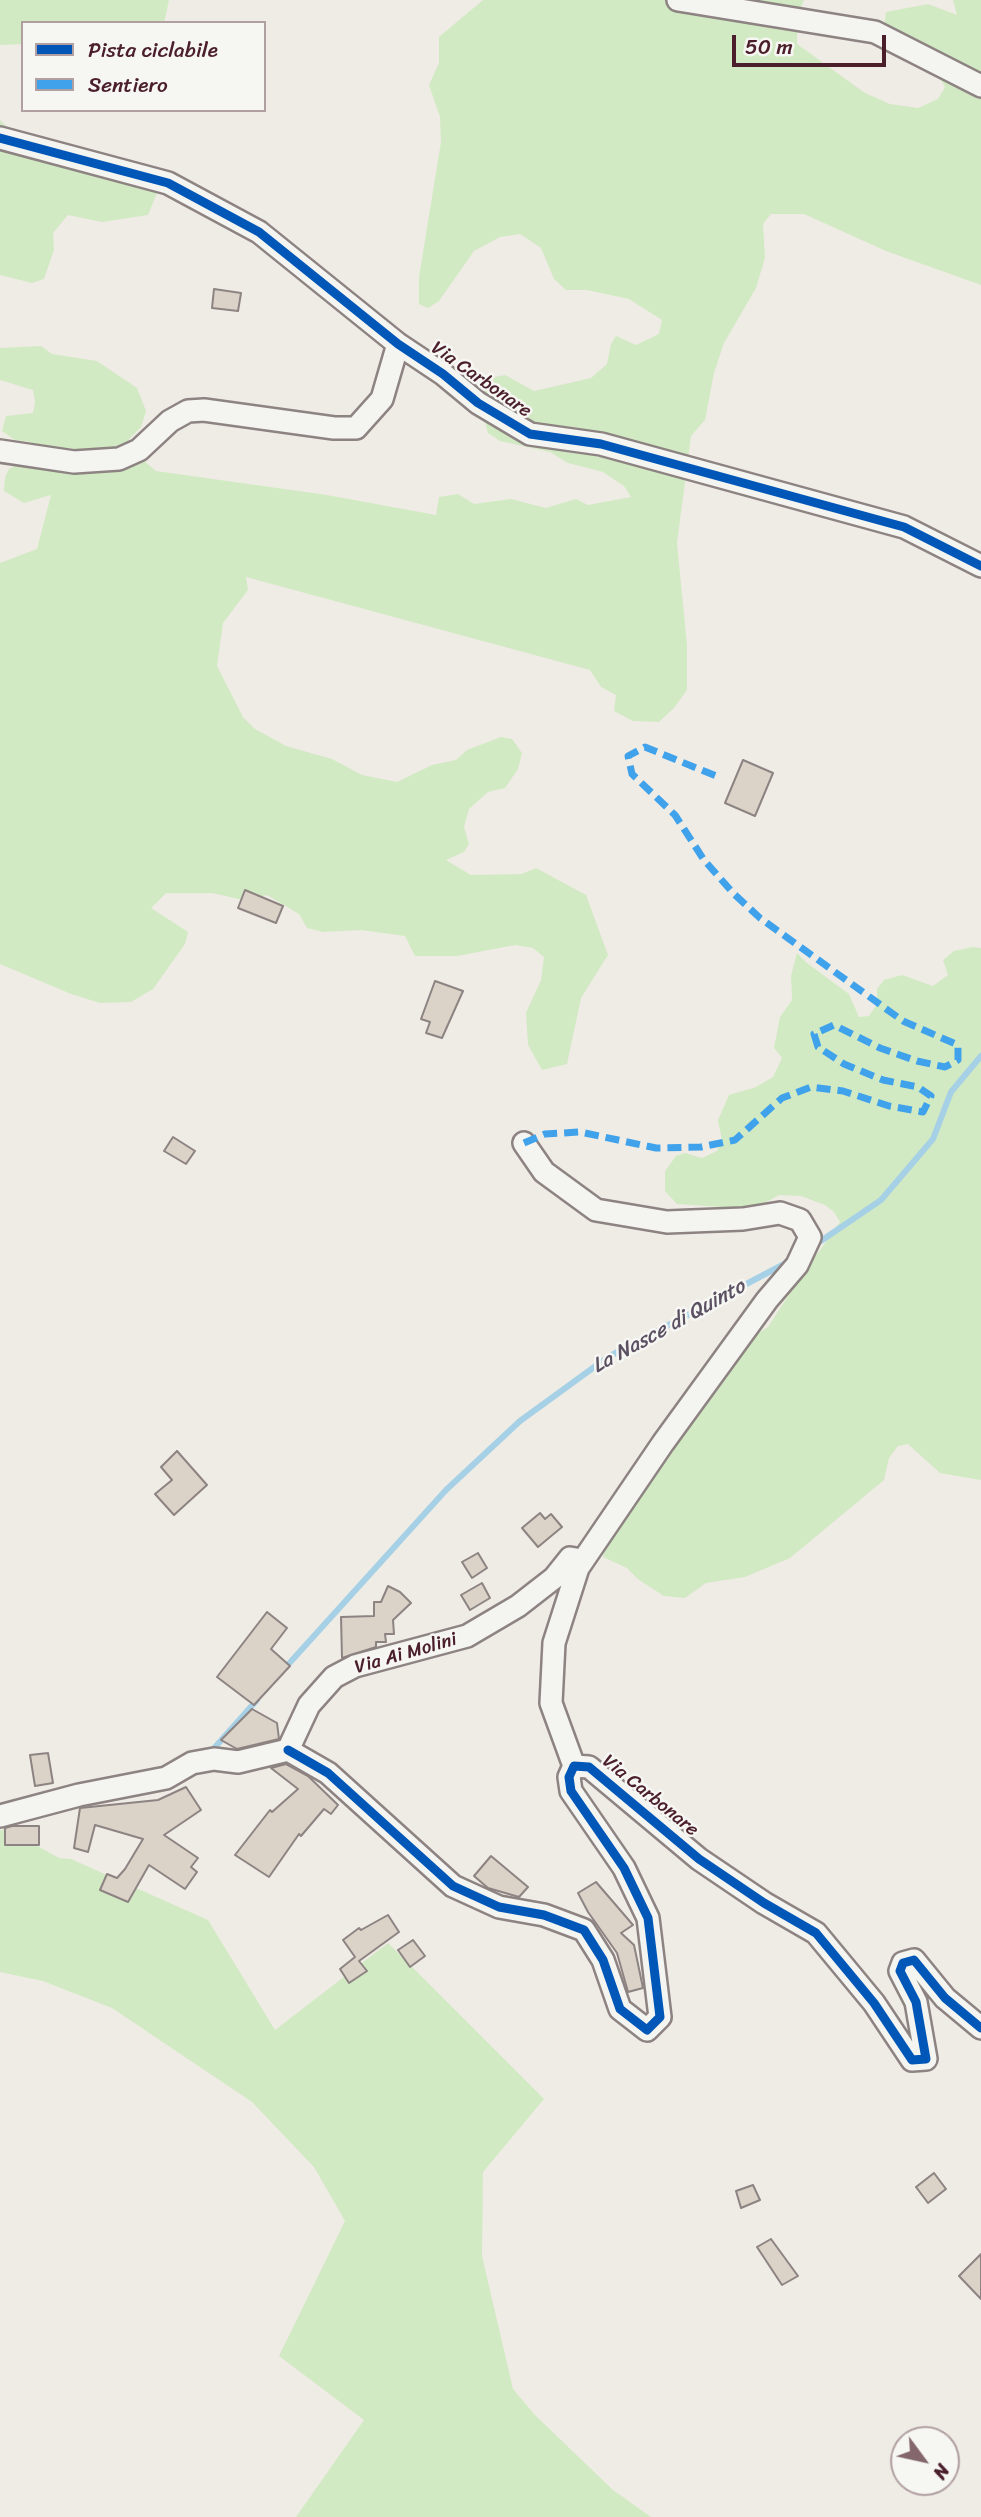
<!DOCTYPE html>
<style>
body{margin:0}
#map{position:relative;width:981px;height:2517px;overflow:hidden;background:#efece5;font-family:Sriracha,sans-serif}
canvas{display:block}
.legend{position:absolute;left:21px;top:21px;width:245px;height:91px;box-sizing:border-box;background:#f6f6f2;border:2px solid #b1a0a2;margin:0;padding:9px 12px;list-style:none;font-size:21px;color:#4a1f2b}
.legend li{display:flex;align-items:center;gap:14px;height:35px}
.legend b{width:35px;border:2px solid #b1a0a2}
.north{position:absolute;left:890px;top:2426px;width:70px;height:70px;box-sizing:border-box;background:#f6f6f2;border:2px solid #b1a0a2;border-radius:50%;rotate:123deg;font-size:19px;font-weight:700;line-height:28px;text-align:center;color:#4a1f2b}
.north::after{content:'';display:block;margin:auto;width:24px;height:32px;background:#84676c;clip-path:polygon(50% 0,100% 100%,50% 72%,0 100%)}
.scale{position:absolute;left:732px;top:35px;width:154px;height:32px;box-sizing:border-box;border:4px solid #4a1f2b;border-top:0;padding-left:9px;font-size:21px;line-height:24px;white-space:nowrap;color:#4a1f2b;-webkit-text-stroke:5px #f6f6f2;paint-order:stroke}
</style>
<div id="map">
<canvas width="981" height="2517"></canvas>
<ul class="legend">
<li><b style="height:9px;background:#0057b8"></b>Pista ciclabile</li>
<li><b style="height:9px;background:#40a2eb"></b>Sentiero</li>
</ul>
<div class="north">N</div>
<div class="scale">50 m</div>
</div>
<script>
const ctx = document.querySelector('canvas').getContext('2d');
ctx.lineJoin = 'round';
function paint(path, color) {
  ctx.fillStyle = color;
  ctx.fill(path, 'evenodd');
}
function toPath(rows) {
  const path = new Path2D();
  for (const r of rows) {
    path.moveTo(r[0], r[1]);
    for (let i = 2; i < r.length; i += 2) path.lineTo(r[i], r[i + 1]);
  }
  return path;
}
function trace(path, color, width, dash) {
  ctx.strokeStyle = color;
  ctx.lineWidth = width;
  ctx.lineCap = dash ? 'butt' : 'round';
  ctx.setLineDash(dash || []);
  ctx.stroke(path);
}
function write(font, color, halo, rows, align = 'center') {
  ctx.font = font + ' Sriracha,sans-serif';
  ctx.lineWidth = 5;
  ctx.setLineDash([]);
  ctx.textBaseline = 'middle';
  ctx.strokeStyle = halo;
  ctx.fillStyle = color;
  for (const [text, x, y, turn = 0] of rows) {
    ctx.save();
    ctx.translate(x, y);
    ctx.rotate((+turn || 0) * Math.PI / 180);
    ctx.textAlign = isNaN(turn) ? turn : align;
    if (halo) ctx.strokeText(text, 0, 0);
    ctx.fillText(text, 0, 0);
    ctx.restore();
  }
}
const green = toPath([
 [0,0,169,0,164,23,23,23,23,44,0,45],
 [483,0,804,0,797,17,797,44,865,93,890,104,918,108,938,99,945,87,939,76,883,33,886,12,928,4,957,15,953,0,981,0,981,285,886,251,804,214,771,214,763,224,765,258,756,288,724,343,714,373,705,420,691,436,677,543,687,645,687,690,674,708,659,722,633,721,614,711,616,695,601,687,590,670,246,577,248,590,223,623,217,666,243,717,255,729,286,746,332,759,362,775,397,782,432,765,456,760,467,750,501,737,512,739,522,753,518,769,505,788,488,792,469,809,464,827,469,844,464,852,446,860,471,875,522,874,536,868,586,895,608,955,581,998,567,1064,542,1070,528,1045,526,1013,541,980,544,957,533,948,515,945,457,956,415,956,405,936,361,930,323,932,307,928,299,914,267,895,243,900,212,893,166,893,151,908,188,932,185,944,153,989,131,1002,100,1003,71,994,0,964,0,563,37,549,51,495,24,503,4,491,5,477,9,469,36,455,31,442,15,440,2,431,6,416,33,413,35,402,33,390,0,380,0,348,41,346,52,354,97,361,137,388,146,411,141,427,129,439,132,451,156,471,327,495,436,515,439,497,458,494,474,504,511,499,546,508,576,499,588,505,631,497,624,486,603,472,568,463,550,452,500,441,488,433,478,395,489,378,505,375,534,391,591,378,607,364,611,344,616,336,636,345,659,334,662,320,629,299,587,290,566,290,554,279,541,248,520,234,500,237,474,251,439,301,428,308,419,304,419,277,441,142,440,117,429,85,439,63,439,37],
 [0,120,29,148,159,188,148,215,102,222,68,215,53,233,54,250,44,279,32,283,0,275],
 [973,947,981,948,981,1480,940,1473,908,1444,898,1446,889,1458,884,1480,790,1558,745,1577,706,1583,685,1598,664,1596,639,1580,627,1568,603,1557,605,1546,740,1345,768,1327,788,1296,797,1270,818,1253,840,1222,834,1212,825,1205,801,1196,779,1195,754,1209,677,1204,665,1191,665,1171,676,1156,685,1153,702,1158,717,1151,722,1140,718,1120,729,1095,756,1087,773,1077,782,1058,774,1048,780,1017,792,1000,791,976,797,953,807,963,849,994,859,1017,869,1016,877,1004,877,989,884,980,902,975,933,986,948,975,943,960,954,951],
 [5,1828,59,1858,71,1859,208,1920,275,2030,388,1943,544,2099,483,2172,482,2256,513,2389,535,2415,613,2490,651,2517,296,2517,364,2420,279,2356,345,2221,314,2167,252,2102,112,2008,43,1981,0,1972,0,1831]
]);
const stream = toPath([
 [812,1247,881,1200,933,1139,951,1092,981,1056],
 [285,1668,446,1490,520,1421,608,1357,788,1262],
 [208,1755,257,1700]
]);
const building = toPath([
 [214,289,241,293,238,311,212,308,214,289],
 [743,760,773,773,755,816,725,803,743,760],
 [245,890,283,906,276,923,238,908,245,890],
 [435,981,463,991,442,1038,426,1033,430,1022,421,1019,435,981],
 [173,1137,195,1151,186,1164,164,1151,173,1137],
 [177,1451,207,1485,174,1515,155,1494,172,1480,161,1467,177,1451],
 [540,1513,545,1519,551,1514,562,1527,538,1547,522,1528,540,1513],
 [478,1553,487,1568,472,1578,462,1562,478,1553],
 [482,1583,490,1598,470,1610,461,1595,482,1583],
 [388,1586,400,1592,411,1603,393,1620,394,1634,385,1634,386,1642,376,1642,376,1647,342,1658,341,1617,374,1616,374,1602,381,1602,388,1586],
 [267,1612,287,1628,271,1649,290,1666,254,1705,217,1677,267,1612],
 [252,1709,277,1723,279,1739,237,1749,221,1740,252,1709],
 [48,1753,53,1783,35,1786,30,1755,48,1753],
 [286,1764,308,1776,338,1805,331,1814,324,1809,301,1836,299,1834,269,1877,235,1855,270,1810,272,1812,298,1789,271,1768,286,1764],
 [186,1787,201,1810,164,1835,198,1858,191,1867,197,1872,185,1889,149,1865,128,1902,100,1890,107,1874,117,1878,125,1869,143,1839,95,1825,88,1852,74,1848,80,1808,158,1800,186,1787],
 [12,1826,39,1826,39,1845,5,1845,5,1828,12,1826],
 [491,1856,528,1887,519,1897,488,1888,474,1876,491,1856],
 [596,1882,633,1925,621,1933,634,1945,643,1988,628,1992,617,1953,588,1912,578,1893,596,1882],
 [388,1915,399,1932,359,1961,367,1971,349,1983,340,1969,355,1957,343,1940,359,1928,361,1930,388,1915],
 [413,1940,425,1956,410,1967,398,1950,413,1940],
 [934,2173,946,2189,928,2203,916,2187,934,2173],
 [753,2185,760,2200,741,2208,736,2191,753,2185],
 [771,2239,798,2276,782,2285,757,2247,771,2239],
 [981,2254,981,2299,959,2276,981,2254]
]);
const minor = toPath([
 [678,0,875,32,981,86],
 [0,138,168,183,259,232,398,344,443,374,478,403,530,434,601,444,904,527,981,566],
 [0,451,74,462,119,459,139,450,170,421,188,411,204,410,334,428,356,428,382,399,398,344],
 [524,1143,544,1172,596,1210,667,1222,743,1219,780,1213,800,1220,810,1237,797,1265,767,1300,663,1443,578,1568,554,1643,551,1703,574,1766],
 [288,1750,328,1773,453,1886,499,1907,544,1915,584,1930,603,1960,620,2009,647,2030,660,2017,648,1918,624,1868,571,1791,569,1777,574,1766,589,1767,699,1859,764,1903,816,1933,874,2003,912,2060,926,2059,916,2002,900,1971,903,1963,914,1960,945,1998,981,2028],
 [0,1816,79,1795,166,1778,192,1763,214,1759,238,1762,288,1750,309,1705,334,1677,355,1666,467,1636,518,1606,554,1578,570,1558,576,1559,578,1568]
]);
const quiet = toPath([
 [524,1143,545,1134,580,1132,656,1148,701,1147,735,1140,782,1098,811,1087,843,1091,889,1106,923,1112,931,1096,918,1087,883,1080,844,1064,818,1047,814,1034,834,1025,880,1048,917,1061,945,1067,958,1060,958,1045,903,1021,760,918,734,894,704,860,675,815,632,774,628,756,645,747,721,778]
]);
const cycleway = toPath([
 [0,138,168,183,259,232,398,344,443,374,478,403,530,434,601,444,904,527,981,566],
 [288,1750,328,1773,453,1886,499,1907,544,1915,584,1930,603,1960,620,2009,647,2030,660,2017,648,1918,624,1868,571,1791,569,1777,574,1766,589,1767,699,1859,764,1903,816,1933,874,2003,912,2060,926,2059,916,2002,900,1971,903,1963,914,1960,945,1998,981,2028]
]);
const streetNames = [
 ["Via Carbonare",481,380,35],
 ["Via Ai Molini",406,1654,-16],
 ["Via Carbonare",650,1796,39]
];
const waterNames = [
 ["La Nasce di Quinto",669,1327,-29]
];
paint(green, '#d2eac3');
trace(stream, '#a5d0e6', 6);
paint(building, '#dbd3c8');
trace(building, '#8d8382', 2);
trace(minor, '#8d8382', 26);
trace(minor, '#f4f4f1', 21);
trace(quiet, '#40a2eb', 7, [14, 7]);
trace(cycleway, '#0057b8', 9);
write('19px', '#4a1f2b', '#f6f6f2', streetNames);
write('italic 21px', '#5c5163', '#f6f6f2', waterNames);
</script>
